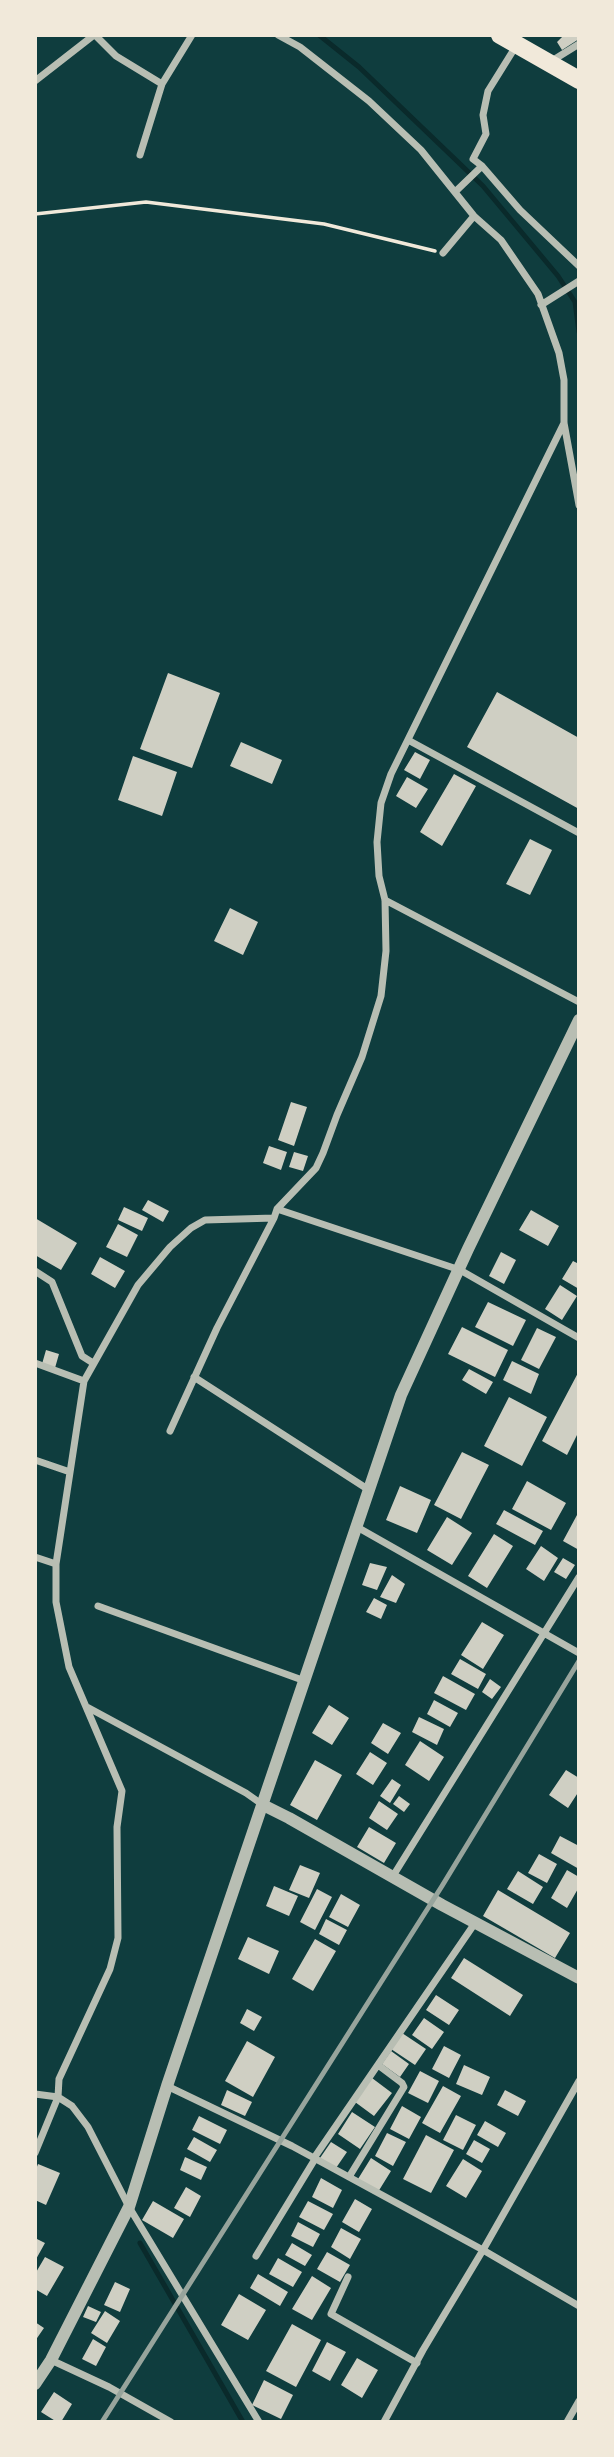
<!DOCTYPE html>
<style>
body{margin:0}
#map{position:relative;width:614px;height:2457px;overflow:hidden;background:#0f3d3e;font-family:Roboto,sans-serif}
canvas{display:block}
.frame{position:absolute;inset:0;border:37px solid #f1e9da;pointer-events:none}
</style>
<div id="map">
<canvas width="614" height="2457"></canvas>
<div class="frame"></div>
</div>
<script>
const ctx = document.querySelector('canvas').getContext('2d');
ctx.lineJoin = 'round';
function toPath(rows) {
  const path = new Path2D();
  for (const r of rows) {
    path.moveTo(r[0], r[1]);
    for (let i = 2; i < r.length; i += 2) path.lineTo(r[i], r[i + 1]);
  }
  return path;
}
function trace(path, color, width, dash) {
  ctx.strokeStyle = color;
  ctx.lineWidth = width;
  ctx.lineCap = dash ? 'butt' : 'round';
  ctx.setLineDash(dash || []);
  ctx.stroke(path);
}
function paint(path, color) {
  ctx.fillStyle = color;
  ctx.fill(path, 'evenodd');
}
const stream = toPath([
 [319,35,359,67,483,186,558,276,575,302,579,332],
 [140,2243,243,2422]
]);
const building = toPath([
 [564,35,579,35,579,39,562,50,557,42],
 [168,673,220,693,192,768,140,749],
 [497,692,579,738,579,809,467,747],
 [241,742,282,760,272,784,230,766],
 [415,752,430,760,420,779,404,770],
 [133,756,177,772,162,816,118,800],
 [454,774,476,786,442,846,420,832],
 [407,777,428,789,416,808,396,796],
 [530,839,552,850,530,895,506,884],
 [230,908,258,922,243,955,214,941],
 [291,1102,307,1107,294,1146,278,1140],
 [269,1146,287,1152,281,1170,263,1163],
 [294,1152,308,1156,303,1171,289,1167],
 [148,1200,169,1211,163,1222,142,1210],
 [124,1207,148,1218,142,1231,118,1220],
 [531,1210,559,1226,548,1246,519,1230],
 [35,1218,77,1243,61,1270,35,1255],
 [118,1224,138,1235,127,1257,106,1247],
 [501,1252,516,1260,504,1284,489,1276],
 [100,1257,125,1271,115,1288,91,1274],
 [573,1261,579,1264,579,1289,562,1279],
 [560,1285,577,1296,562,1320,545,1309],
 [488,1302,526,1320,513,1346,475,1327],
 [462,1327,508,1350,495,1377,448,1354],
 [537,1328,556,1337,539,1369,521,1360],
 [46,1350,59,1354,55,1368,42,1364],
 [512,1361,539,1374,531,1394,503,1380],
 [469,1369,493,1382,486,1394,462,1380],
 [579,1371,579,1431,567,1455,542,1441],
 [509,1397,547,1417,522,1466,484,1446],
 [462,1452,489,1465,461,1519,434,1505],
 [527,1481,566,1503,551,1530,512,1509],
 [400,1486,431,1500,417,1533,386,1520],
 [504,1510,543,1531,535,1545,496,1524],
 [577,1515,579,1516,579,1550,563,1541],
 [447,1517,472,1533,452,1565,427,1550],
 [494,1534,513,1546,487,1588,468,1576],
 [541,1546,558,1558,544,1581,526,1569],
 [563,1558,575,1565,566,1579,554,1572],
 [370,1563,387,1567,377,1590,362,1585],
 [392,1575,405,1584,396,1603,380,1597],
 [374,1598,387,1605,381,1619,366,1612],
 [482,1622,504,1635,483,1669,461,1655],
 [460,1659,486,1674,478,1689,451,1674],
 [443,1676,475,1694,466,1710,434,1693],
 [490,1679,501,1687,492,1699,482,1692],
 [434,1700,458,1713,450,1727,427,1714],
 [329,1705,349,1718,332,1745,312,1733],
 [419,1717,444,1729,437,1745,412,1732],
 [383,1723,401,1733,388,1754,371,1743],
 [420,1741,444,1757,429,1781,405,1765],
 [370,1752,387,1763,373,1785,356,1774],
 [315,1760,342,1775,317,1820,290,1805],
 [566,1770,579,1778,579,1791,568,1808,549,1795],
 [392,1779,401,1785,390,1803,380,1796],
 [399,1796,410,1804,404,1812,393,1804],
 [379,1801,398,1814,387,1830,369,1818],
 [369,1827,396,1843,384,1863,357,1847],
 [560,1836,579,1846,579,1869,551,1853],
 [539,1854,557,1864,547,1883,528,1873],
 [300,1865,320,1873,309,1898,289,1890],
 [567,1870,579,1877,579,1887,567,1908,551,1898],
 [518,1871,543,1887,533,1904,507,1889],
 [274,1886,298,1896,289,1916,266,1906],
 [317,1889,332,1897,315,1930,300,1922],
 [498,1890,570,1933,555,1958,483,1916],
 [341,1894,360,1905,348,1927,329,1917],
 [326,1919,347,1930,339,1945,319,1934],
 [248,1937,279,1951,269,1974,238,1959],
 [315,1939,336,1951,313,1991,292,1979],
 [464,1958,523,1995,510,2016,451,1978],
 [436,1995,459,2010,449,2025,426,2010],
 [247,2009,262,2017,254,2031,240,2023],
 [424,2018,444,2032,432,2049,412,2035],
 [402,2033,426,2049,415,2065,391,2049],
 [247,2041,275,2057,253,2097,225,2081],
 [444,2046,461,2055,449,2078,432,2069],
 [391,2051,409,2064,400,2077,382,2064],
 [464,2065,490,2077,482,2095,456,2084],
 [420,2071,439,2081,428,2103,408,2093],
 [372,2078,392,2093,374,2116,355,2102],
 [443,2086,461,2096,440,2133,422,2123],
 [227,2090,252,2102,245,2116,221,2105],
 [505,2090,526,2101,518,2116,497,2105],
 [402,2106,421,2117,409,2139,390,2129],
 [352,2112,375,2127,360,2149,338,2134],
 [456,2115,476,2125,463,2150,443,2140],
 [199,2116,227,2130,220,2144,192,2130],
 [485,2121,506,2133,498,2147,477,2135],
 [387,2133,406,2142,393,2166,375,2156],
 [426,2135,454,2150,431,2193,403,2179],
 [194,2137,217,2150,210,2162,187,2149],
 [474,2140,490,2149,482,2163,466,2154],
 [331,2142,347,2152,336,2168,320,2158],
 [185,2157,207,2167,201,2180,180,2170],
 [371,2158,391,2171,378,2192,358,2179],
 [463,2159,482,2171,466,2198,446,2186],
 [38,2164,60,2173,46,2205,35,2200,35,2172],
 [321,2178,342,2190,333,2208,312,2197],
 [186,2187,201,2196,190,2217,174,2208],
 [355,2199,372,2209,359,2232,342,2222],
 [153,2201,184,2219,173,2238,142,2220],
 [308,2201,333,2214,324,2230,299,2217],
 [298,2222,320,2234,313,2247,291,2236],
 [341,2228,361,2239,350,2259,331,2247],
 [35,2238,45,2243,35,2261],
 [292,2243,312,2255,305,2266,285,2255],
 [327,2252,350,2265,340,2282,317,2269],
 [45,2257,64,2267,47,2296,35,2289,35,2274],
 [278,2258,302,2272,293,2287,269,2274],
 [258,2274,288,2292,280,2306,250,2288],
 [312,2276,331,2288,312,2320,292,2309],
 [115,2282,130,2289,120,2312,104,2305],
 [239,2294,266,2310,248,2340,221,2325],
 [88,2306,101,2312,96,2322,83,2317],
 [105,2311,120,2321,107,2343,91,2333],
 [35,2322,44,2328,35,2341],
 [292,2324,321,2340,296,2387,266,2371],
 [93,2339,106,2347,96,2366,82,2359],
 [327,2342,346,2352,330,2381,312,2371],
 [357,2358,378,2370,362,2398,341,2385],
 [264,2380,293,2395,281,2419,252,2405],
 [54,2392,72,2404,61,2422,57,2422,41,2412]
]);
const path = toPath([
 [35,214,146,202,324,224,435,251]
]);
const minor = toPath([
 [95,35,116,56,162,84],
 [278,35,300,47,369,101,421,150,474,216,501,240,538,294,559,353,564,380,564,423,579,505],
 [516,46,488,91,483,115,486,134,473,159,482,166,520,210,579,266],
 [550,62,579,44],
 [35,81,94,35],
 [140,155,162,84,192,35],
 [455,192,482,166],
 [443,253,474,216],
 [541,305,579,281],
 [408,740,579,833],
 [385,900,579,1002],
 [277,1209,460,1270,579,1338],
 [35,1271,52,1282,82,1356,93,1363],
 [35,1363,84,1381],
 [194,1377,369,1490],
 [170,1431,217,1328,274,1218],
 [35,1460,70,1472],
 [357,1527,579,1653],
 [35,1557,56,1564],
 [98,1606,305,1681],
 [87,1707,246,1793,263,1805],
 [393,1876,579,1577],
 [167,2086,292,2146,483,2250,579,2306],
 [35,2094,58,2097,72,2106,88,2127,129,2207,259,2422],
 [35,2153,58,2097,59,2079,110,1969,118,1938,117,1827,122,1791,69,1667,56,1602,56,1564,84,1381,138,1285,170,1247,191,1228,205,1220,274,1218,277,1209,316,1168,323,1153,337,1115,362,1057,381,996,386,951,385,900,379,876,377,842,381,803,391,774,564,423],
 [314,2158,475,1923],
 [349,2177,404,2087,402,2083,378,2065],
 [256,2256,315,2159],
 [348,2277,331,2314,417,2363],
 [51,2360,109,2387,171,2422],
 [384,2422,423,2350,483,2250,579,2081],
 [567,2422,579,2401]
]);
const tertiary = toPath([
 [263,1805,289,1818,442,1905,579,1978],
 [35,2384,51,2360,129,2207,167,2086,401,1395,468,1249,579,1020]
]);
const trunk = toPath([
 [500,35,579,80]
]);
const rail = toPath([
 [102,2422,442,1886,579,1661]
]);
trace(stream, '#0a2a2b', 5);
paint(building, '#cfcfc3');
trace(path, '#f1e9da', 3.5);
trace(minor, '#b8beb3', 7);
trace(tertiary, '#b8beb3', 12);
trace(trunk, '#f1e9da', 18);
trace(rail, '#97a49c', 5);
</script>
